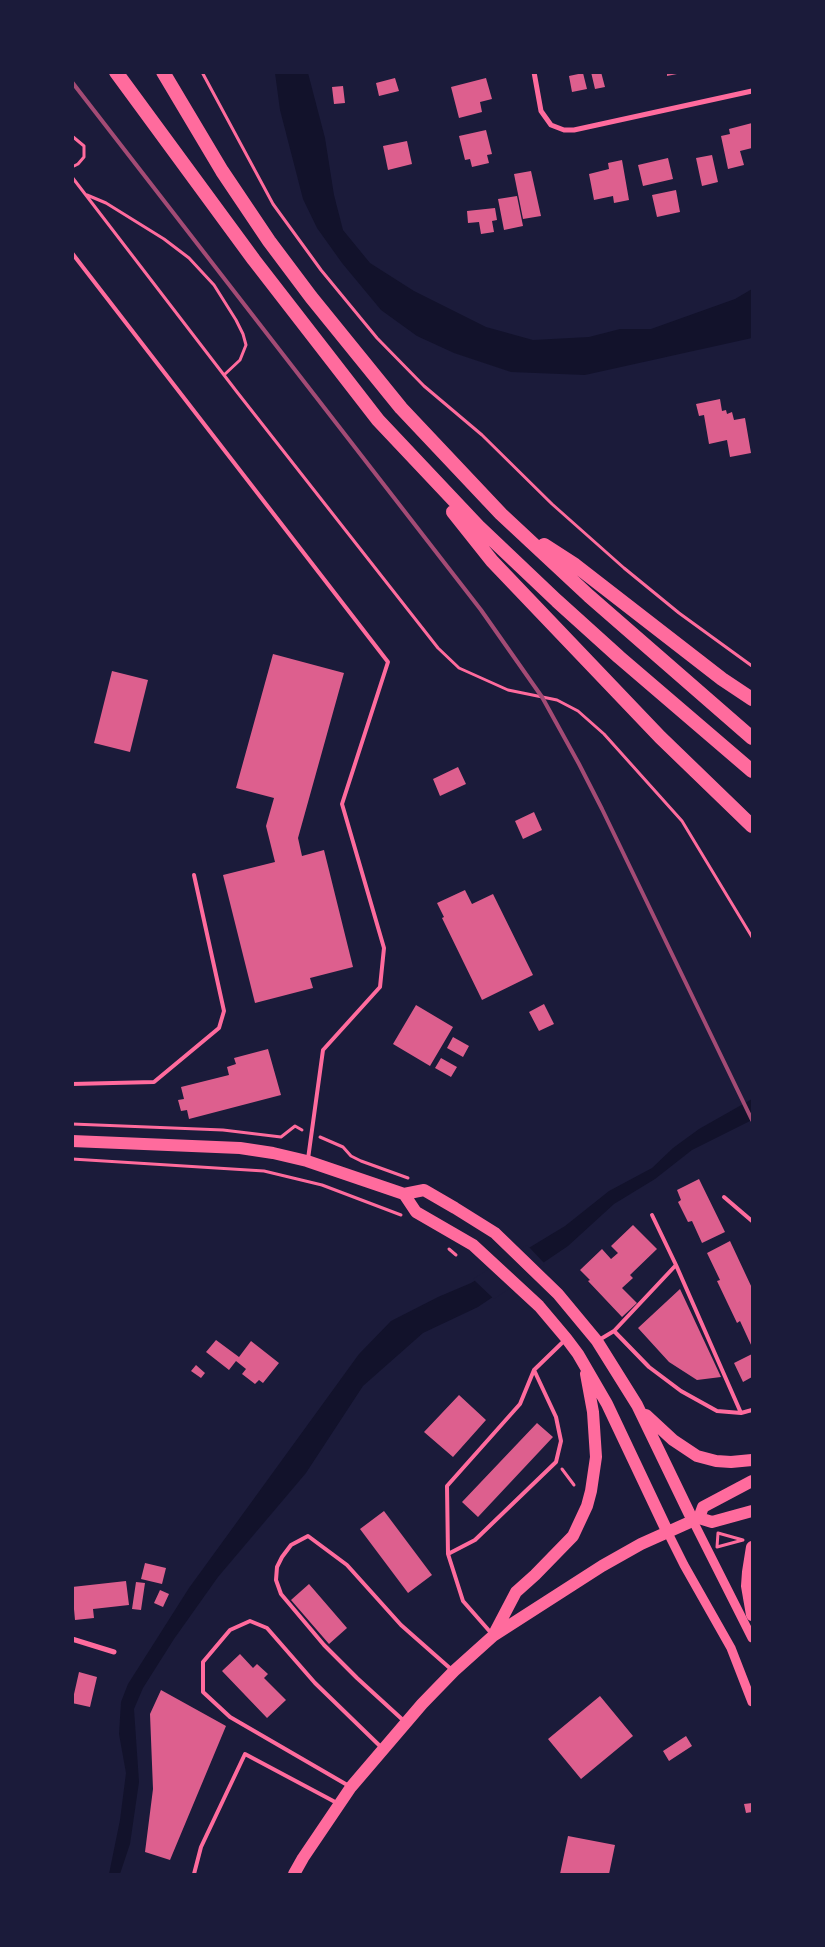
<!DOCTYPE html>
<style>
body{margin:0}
#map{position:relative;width:825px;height:1947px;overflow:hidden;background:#1b1b3a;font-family:"Exo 2",sans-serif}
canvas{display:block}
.frame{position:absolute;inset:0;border:74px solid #1b1b3a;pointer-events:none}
</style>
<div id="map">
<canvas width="825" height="1947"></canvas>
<div class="frame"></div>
</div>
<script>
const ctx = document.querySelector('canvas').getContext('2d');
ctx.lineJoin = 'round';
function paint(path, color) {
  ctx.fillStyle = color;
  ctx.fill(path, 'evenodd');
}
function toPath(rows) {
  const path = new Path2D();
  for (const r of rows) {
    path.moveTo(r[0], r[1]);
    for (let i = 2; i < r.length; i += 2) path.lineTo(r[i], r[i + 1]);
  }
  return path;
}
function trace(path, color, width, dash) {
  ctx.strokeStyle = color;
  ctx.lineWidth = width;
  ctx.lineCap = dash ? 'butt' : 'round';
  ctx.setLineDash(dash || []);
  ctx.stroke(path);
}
const water = toPath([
 [275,73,308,73,325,138,334,195,343,230,370,263,414,291,486,327,533,340,589,337,620,329,651,329,735,299,752,289,752,338,585,375,511,372,454,353,417,336,381,310,342,263,317,228,303,199,280,110],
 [752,1099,752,1120,692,1150,655,1179,614,1204,568,1246,478,1307,423,1333,363,1386,306,1473,218,1577,174,1639,143,1688,134,1709,139,1782,130,1844,120,1874,109,1874,120,1820,126,1773,119,1734,121,1702,128,1684,189,1588,359,1354,391,1321,438,1297,471,1283,565,1226,609,1191,652,1168,673,1148,699,1129]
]);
const pier = toPath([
 [527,1245,545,1264,494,1299,473,1279]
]);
const building = toPath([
 [591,72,601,72,605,87,595,89],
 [667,72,677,72,677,74,667,76],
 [583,73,587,89,572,92,569,76],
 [395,78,399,91,379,96,376,83],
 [486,78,492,99,480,102,482,112,459,118,451,87],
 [343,86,345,103,334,104,332,87],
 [752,123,752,148,740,151,744,165,728,169,721,136,730,134,729,129],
 [486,130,492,154,487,155,489,163,472,167,470,159,465,160,459,136],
 [407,141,412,164,388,170,383,146],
 [712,155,718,182,702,186,696,158],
 [668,158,673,179,643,186,638,165],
 [622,160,629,200,614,203,613,196,594,200,589,174,609,169,608,163],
 [531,171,541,216,523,219,514,174],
 [676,190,680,212,657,217,652,195],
 [517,196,523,226,504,230,498,199],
 [495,208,497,220,492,221,494,232,481,234,479,222,468,223,467,211],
 [720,399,722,411,726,410,727,414,732,412,734,420,745,418,751,453,730,457,727,440,709,444,704,415,699,416,696,404],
 [273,654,344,673,298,838,302,856,324,850,353,967,310,978,313,988,255,1003,223,875,275,862,266,826,274,798,236,788],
 [112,671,148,680,130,752,94,743],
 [458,767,466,784,440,796,433,779],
 [534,812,542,830,523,839,515,821],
 [465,890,472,904,493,894,533,975,482,1000,442,918,444,917,437,903],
 [544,1004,554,1024,539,1031,529,1012],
 [416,1005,453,1027,430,1066,393,1044],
 [453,1037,469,1046,463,1057,447,1048],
 [268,1049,281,1095,189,1119,187,1110,181,1111,178,1100,184,1099,181,1087,229,1075,227,1067,236,1064,234,1058],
 [441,1058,457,1067,451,1077,435,1068],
 [699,1179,725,1232,702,1243,692,1221,688,1222,678,1202,681,1200,677,1190],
 [633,1225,657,1249,630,1275,633,1278,622,1288,637,1303,622,1317,588,1281,590,1280,580,1270,602,1249,611,1259,618,1253,611,1246],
 [730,1241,752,1288,752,1347,740,1321,737,1323,717,1281,720,1280,707,1253],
 [680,1289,721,1377,697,1380,669,1362,638,1328],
 [216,1340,239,1357,251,1341,279,1363,263,1383,259,1380,255,1384,242,1374,246,1369,236,1361,229,1370,206,1352],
 [752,1354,752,1377,743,1382,734,1363],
 [196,1365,205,1373,201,1378,191,1371],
 [459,1395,486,1420,453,1457,424,1432],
 [537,1423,553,1437,478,1517,462,1502],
 [384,1511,432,1575,408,1593,360,1529],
 [145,1563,166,1568,162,1584,141,1579],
 [126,1581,129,1605,93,1609,94,1618,75,1620,72,1587],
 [136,1582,145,1583,141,1610,132,1609],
 [309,1584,347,1628,329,1644,291,1600],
 [160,1590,169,1594,163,1607,154,1603],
 [240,1654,253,1668,257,1664,268,1674,264,1678,286,1700,267,1718,222,1671],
 [79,1672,97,1677,90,1707,72,1703],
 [161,1690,226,1726,170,1860,145,1852,153,1789,150,1714],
 [600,1696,633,1736,581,1779,548,1739],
 [686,1736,692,1746,669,1761,663,1751],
 [752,1803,752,1812,746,1813,744,1804],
 [568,1836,615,1845,609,1874,560,1874]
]);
const path = toPath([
 [202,72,273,204,321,270,377,338,424,386,482,435,552,504,624,568,679,613,752,666],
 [72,136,84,146,84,157,78,164,72,167],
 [72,177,237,392,438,648,459,668,508,690,557,700,578,711,604,734,682,821,752,937],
 [87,195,106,203,164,239,189,258,214,285,236,320,243,334,246,345,240,360,224,375],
 [72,1124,223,1130,281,1137,295,1126,302,1130],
 [320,1137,343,1147,351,1156,361,1161,408,1178],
 [72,1159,264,1171,322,1185,401,1215],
 [449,1249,456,1255],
 [562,1469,574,1485],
 [718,1533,743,1540,717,1547,718,1533]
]);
const service = toPath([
 [72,253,388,662,342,804,384,948,380,987,323,1050,308,1159],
 [72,1084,154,1082,219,1028,224,1011,194,875],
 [724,1197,752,1221],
 [652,1215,676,1265],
 [599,1340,614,1331],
 [741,1413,676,1265,614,1331,649,1367,681,1391,717,1411,741,1413,752,1410],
 [448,1554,475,1540,556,1462,561,1441,556,1417,534,1370],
 [492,1634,463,1601,448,1554,447,1486,520,1404,534,1370,565,1340],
 [404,1721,357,1678,324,1645,281,1594,276,1580,277,1567,282,1557,291,1545,308,1536,347,1565,401,1625,452,1670],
 [349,1786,230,1717,203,1692,203,1662,230,1630,250,1621,267,1628,315,1683,381,1747],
 [194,1874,201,1847,245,1754,337,1803]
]);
const minor = toPath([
 [534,72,541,111,551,125,564,130,574,130,752,91],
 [72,1639,114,1652]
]);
const tertiary = toPath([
 [693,1521,752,1638],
 [668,1533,684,1565,731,1648,752,1702]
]);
const primary = toPath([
 [72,1141,240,1148,273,1153,307,1161,404,1194,424,1190,455,1208,495,1233,558,1294,597,1341,637,1405,693,1521],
 [404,1194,416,1212,473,1245,539,1306,566,1338,578,1354,607,1404,668,1533],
 [646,1415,673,1440,697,1456,716,1461,731,1462,752,1460],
 [699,1518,712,1522,752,1511],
 [752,1547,748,1572,747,1586,752,1615],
 [494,1634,516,1592,535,1575,573,1536,587,1506,591,1491,596,1457,593,1412,586,1374],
 [294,1874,303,1858,351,1787,422,1704,454,1671,493,1636,602,1566,641,1544,699,1518,703,1507,752,1481]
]);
const trunk = toPath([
 [116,72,254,260,378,420,478,526,557,601,619,657,752,771],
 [163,72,222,171,269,241,311,297,401,408,501,514,589,596,752,738],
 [453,512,492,561,660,737,752,826],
 [544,545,575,565,722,679,752,699]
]);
const rail = toPath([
 [72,82,481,610,542,697,579,764,602,809,752,1120]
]);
paint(water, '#12122b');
paint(pier, '#1b1b3a');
paint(building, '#dd5f8e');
trace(path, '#ff6b9d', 3);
trace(service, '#ff6b9d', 4);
trace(minor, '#ff6b9d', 5);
trace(tertiary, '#ff6b9d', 9);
trace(primary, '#ff6b9d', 12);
trace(trunk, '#ff6b9d', 14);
trace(rail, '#a44b75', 4);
</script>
